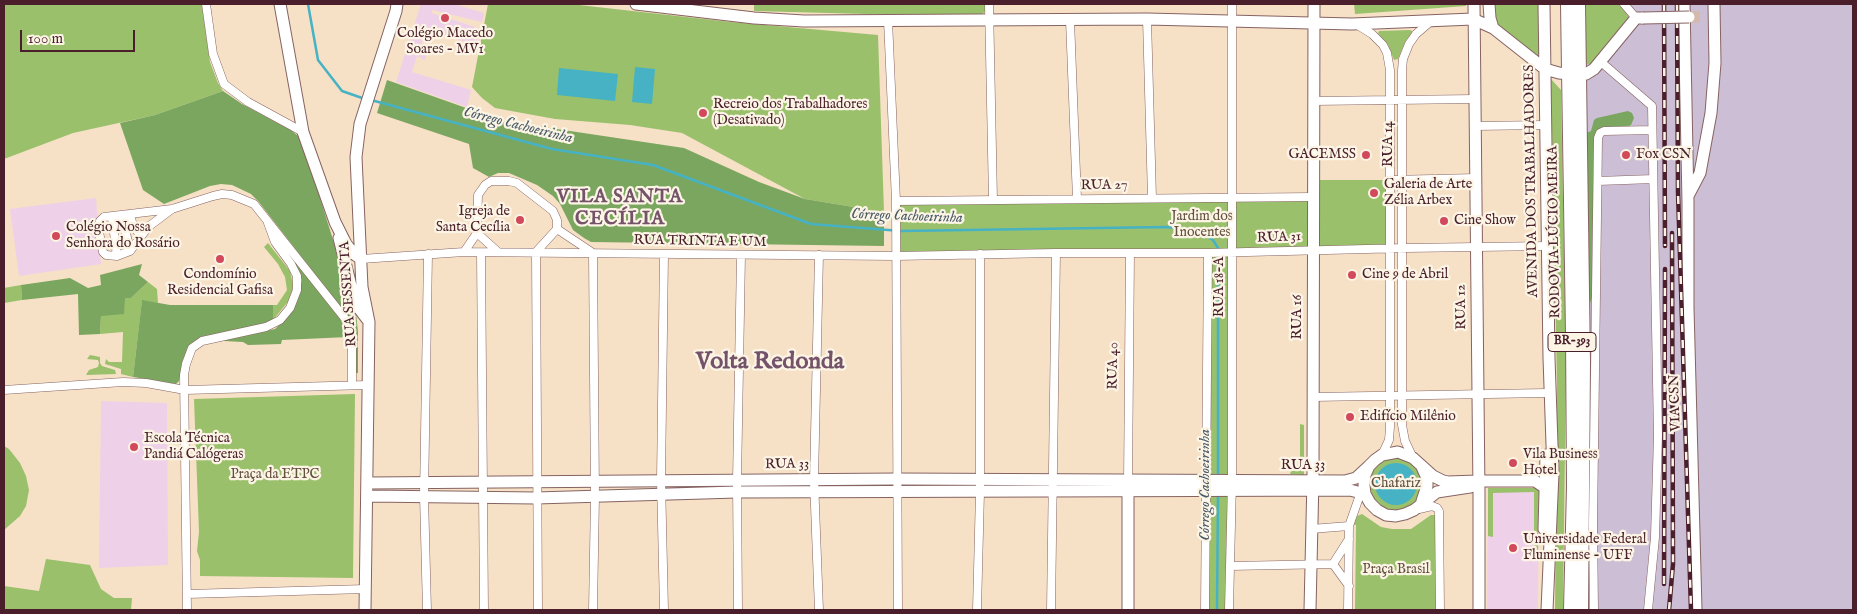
<!DOCTYPE html>
<meta charset="utf-8">
<style>
body{margin:0}
#map{position:relative;width:1857px;height:614px;overflow:hidden;background:#f6e1c7;font-family:"IM FELL English",serif}
canvas{display:block}
.frame{position:absolute;inset:0;border:5px solid #4a1f2b;pointer-events:none}
.scale{position:absolute;left:20px;top:30px;width:115px;height:22px;box-sizing:border-box;border:2px solid #4a1f2b;border-top:0;padding-left:6px;font-size:15px;line-height:18px;white-space:nowrap;color:#4a1f2b;-webkit-text-stroke:4px #fcf5e5;paint-order:stroke}
</style>
<div id="map">
<canvas width="1857" height="614"></canvas>
<div class="frame"></div>
<div class="scale">100 m</div>
</div>
<script>
const ctx = document.querySelector('canvas').getContext('2d');
ctx.lineJoin = 'round';
function paint(path, color) {
  ctx.fillStyle = color;
  ctx.fill(path, 'evenodd');
}
function toPath(rows) {
  const path = new Path2D();
  for (const r of rows) {
    if (r.length === 3) {
      path.moveTo(r[0] + r[2], r[1]);
      path.arc(r[0], r[1], r[2], 0, 2 * Math.PI);
      continue;
    }
    path.moveTo(r[0], r[1]);
    for (let i = 2; i < r.length; i += 2) path.lineTo(r[i], r[i + 1]);
  }
  return path;
}
function trace(path, color, width, dash) {
  ctx.strokeStyle = color;
  ctx.lineWidth = width;
  ctx.lineCap = dash ? 'butt' : 'round';
  ctx.setLineDash(dash || []);
  ctx.stroke(path);
}
function write(font, color, halo, rows, align = 'center') {
  ctx.font = font + ' "IM FELL English",serif';
  ctx.lineWidth = 4.5;
  ctx.setLineDash([]);
  ctx.textBaseline = 'middle';
  ctx.strokeStyle = halo;
  ctx.fillStyle = color;
  for (const [text, x, y, turn = 0] of rows) {
    ctx.save();
    ctx.translate(x, y);
    ctx.rotate((+turn || 0) * Math.PI / 180);
    ctx.textAlign = isNaN(turn) ? turn : align;
    if (halo) ctx.strokeText(text, 0, 0);
    ctx.fillText(text, 0, 0);
    ctx.restore();
  }
}
const built = toPath([
 [421,4,454,4,484,13,482,22,432,10,432,13,481,29,476,45,425,30,421,47,428,48,425,60,417,56,412,72,471,90,467,107,396,82],
 [96,198,101,264,19,276,10,209],
 [101,401,167,403,168,565,99,568],
 [1488,488,1539,488,1538,610,1487,610]
]);
const industrial = toPath([
 [1583,4,1853,4,1853,610,1590,610,1589,388]
]);
const green = toPath([
 [4,4,202,4,210,62,218,83,223,91,155,115,73,133,4,159],
 [488,4,570,4,731,22,878,35,884,212,805,199,682,133,630,125,555,119,495,108,482,98,472,87],
 [754,4,987,4,985,12,977,17,754,11],
 [1354,4,1466,4,1466,6,1355,14],
 [1492,4,1541,4,1541,61,1496,23],
 [1583,4,1619,4,1628,16,1628,20,1591,64,1586,64],
 [1410,30,1412,31,1412,33,1405,42,1398,59,1394,60,1388,45,1378,33,1379,31],
 [1551,79,1561,90,1566,364,1563,610,1555,610,1557,385],
 [1313,180,1390,180,1391,248,1232,253,1232,481,1207,481,1208,253,896,256,896,201,1313,197],
 [268,243,290,271,293,284,292,294,287,303,273,320,273,305,277,305,287,290,285,277,278,264,264,247],
 [148,282,157,289,158,303,142,301,133,377,121,374,121,369,105,364,106,359,109,362,122,362,123,332,100,334,102,293,131,298],
 [21,285,22,300,4,303,4,288],
 [90,355,100,357,100,363,102,366,115,370,116,374,86,375,89,370,98,367,99,363,98,360,87,359],
 [355,394,353,578,200,576,200,560,197,551,199,532,194,399],
 [1300,424,1304,425,1304,475,1290,474,1291,471,1298,470,1300,468],
 [4,446,9,449,20,463,26,476,29,490,26,506,20,516,4,530],
 [1396,484,26],
 [1488,488,1539,488,1538,554,1534,553,1534,492,1493,493,1493,537,1488,536],
 [1207,491,1232,491,1229,610,1205,610],
 [1362,514,1381,527,1392,529,1411,529,1431,515,1436,515,1436,610,1355,610,1356,525,1352,524,1357,516],
 [46,559,90,565,101,589,114,598,132,598,131,610,4,610,4,586,39,591]
]);
const forest = toPath([
 [387,80,503,121,684,148,759,182,805,199,884,212,884,246,591,242,584,238,573,230,560,204,553,196,537,185,509,173,498,173,489,177,473,168,469,144,377,113],
 [223,91,242,104,291,130,298,136,303,144,356,313,358,332,358,373,355,373,354,331,349,318,258,201,251,194,232,185,221,184,210,186,164,204,143,190,120,123,155,115],
 [1628,111,1632,113,1634,118,1631,125,1626,127,1603,127,1597,131,1594,137,1592,298,1588,308,1586,133,1591,131,1594,120,1597,118],
 [273,230,342,320,348,337,282,340,281,344,248,345,243,342,224,341,224,339,275,329,287,317,299,294,302,280,299,271],
 [142,264,139,275,148,282,131,298,125,298,124,314,101,316,100,334,79,335,78,294,22,300,21,285,70,278,88,288,101,285,100,275],
 [142,300,170,305,273,305,273,320,255,327,201,337,196,341,186,353,183,360,179,381,176,384,133,377]
]);
const water = toPath([
 [635,67,655,69,652,104,632,102],
 [559,68,618,74,615,101,557,95],
 [1396,484,21]
]);
const stream = toPath([
 [308,4,318,60,342,91,365,99],
 [371,100,552,149,653,165,811,224,901,231,1166,227,1185,229,1202,234,1213,240,1218,248,1218,477],
 [1217,610,1218,493]
]);
const secondaryTunnel = toPath([
 [1689,17,1704,17]
]);
const street = toPath([
 [206,4,213,54,224,84,248,102,303,132],
 [989,4,993,200],
 [1624,4,1636,18],
 [1147,19,1152,198],
 [888,20,896,201,898,610],
 [1070,20,1077,199],
 [1356,24,1372,34,1383,45,1387,53,1390,70,1390,427,1389,440,1382,455],
 [1601,62,1652,106,1658,435,1655,537,1648,610],
 [1313,101,1475,99],
 [1475,126,1546,125],
 [1390,180,1476,178],
 [1598,181,1653,179],
 [896,201,1313,197],
 [172,209,148,227,130,251,117,256,106,255,103,252,98,227,100,221,104,217,172,209,213,196,222,194,232,195,254,204,347,321,352,338,352,385],
 [130,214,133,226,141,236],
 [122,215,130,251],
 [112,217,117,256],
 [557,229,593,253,595,496,593,610],
 [464,252,477,233],
 [498,252,477,233,478,195,485,185,491,181,509,181,517,183,553,211,557,220,557,229,536,252,538,610],
 [481,253,484,610],
 [664,254,661,480,664,610],
 [361,259,464,252,896,256,1056,253,1208,253,1406,248,1548,246],
 [4,390,123,382,146,383,185,390,368,385],
 [1313,397,1547,393],
 [1413,458,1405,441,1402,425,1402,70,1403,59,1409,44,1416,34,1430,22],
 [1128,483,1130,253],
 [1419,509,1432,506,1437,508,1439,511,1440,610],
 [1311,529,1349,526],
 [1333,564,1349,539],
 [1333,564,1349,586],
 [1230,566,1333,564],
 [187,594,366,589],
 [187,610,184,375,186,364,192,348,202,341,266,327,280,320,290,308,297,290,297,276,291,264,275,242,268,223],
 [427,610,424,496,428,254],
 [738,610,737,481,741,255],
 [819,610,814,480,819,255],
 [977,610,980,492,980,254],
 [1051,610,1056,253],
 [1205,610,1208,253],
 [1229,610,1232,481,1232,4],
 [1348,610,1349,526,1362,489],
 [1594,610,1593,525,1598,138,1600,133,1604,131,1652,130]
]);
const secondary = toPath([
 [280,4,303,132,335,222,346,244,354,254,361,259],
 [636,4,754,18,804,21,1147,19,1352,24,1473,19,1493,28,1545,69,1559,73,1580,75,1586,74,1594,69,1636,18,1643,18],
 [1474,4,1479,493,1479,610],
 [1489,4,1490,18,1493,28],
 [1544,4,1549,358,1553,473,1547,610],
 [1684,4,1688,203,1688,308,1696,610],
 [1688,196,1700,173,1711,113,1715,63,1714,4],
 [339,238,353,294,357,306,367,319],
 [1422,467,1427,478,1427,486,1422,501],
 [1479,477,1477,481,1475,483,1473,486,1470,487,1437,492,1414,510,1405,514,1396,516,1386,515,1377,510,1370,503,1365,494,1364,485,1365,475,1369,466,1375,460,1382,455,1398,452,1413,458,1433,476,1443,481,1448,482,1477,481,1535,481,1547,489,1550,502],
 [368,483,897,479,1345,481,1356,478,1369,466],
 [1128,491,1128,610],
 [368,496,536,498,737,492,1350,490,1365,494],
 [1544,529,1546,455],
 [365,610,369,322,362,287,356,157,360,124,396,11,397,4],
 [1310,610,1313,478,1314,4]
]);
const primary = toPath([
 [1567,4,1572,334,1573,487,1570,610],
 [1579,4,1584,364,1582,610]
]);
const rail = toPath([
 [1664,4,1665,246],
 [1677,4,1678,192,1691,610],
 [1664,584,1665,269],
 [1669,610,1673,564,1672,233]
]);
const secondaryBridge = toPath([
 [1643,18,1689,17]
]);
const markers = [
 [445,18,5,"#d1495b"],
 [703,113,5,"#d1495b"],
 [1366,155,5,"#d1495b"],
 [1626,155,5,"#d1495b"],
 [1374,193,5,"#d1495b"],
 [520,220,5,"#d1495b"],
 [1444,221,5,"#d1495b"],
 [56,236,5,"#d1495b"],
 [220,259,5,"#d1495b"],
 [1352,275,5,"#d1495b"],
 [1350,417,5,"#d1495b"],
 [134,447,5,"#d1495b"],
 [1513,463,5,"#d1495b"],
 [1513,548,5,"#d1495b"]
];
const shields = [
 [1572,342,48]
];
const shieldNames = [
 ["BR-393",1572,342]
];
const poiNames = [
 ["Colégio Macedo",445,34,"center"],
 ["Soares - MV1",445,50,"center"],
 ["Recreio dos Trabalhadores",713,105],
 ["(Desativado)",713,121],
 ["GACEMSS",1356,155,"right"],
 ["Fox CSN",1636,155],
 ["Galeria de Arte",1384,185],
 ["Zélia Arbex",1384,201],
 ["Igreja de",510,212,"right"],
 ["Santa Cecília",510,228,"right"],
 ["Cine Show",1454,221],
 ["Colégio Nossa",66,228],
 ["Senhora do Rosário",66,244],
 ["Condomínio",220,275,"center"],
 ["Residencial Gafisa",220,291,"center"],
 ["Cine 9 de Abril",1362,275],
 ["Edifício Milênio",1360,417],
 ["Escola Técnica",144,439],
 ["Pandiá Calógeras",144,455],
 ["Vila Business",1523,455],
 ["Hotel",1523,471],
 ["Universidade Federal",1523,540],
 ["Fluminense - UFF",1523,556]
];
const streetNames = [
 ["RUA 14",1389,144,-90],
 ["AVENIDA DOS TRABALHADORES",1532,181,-91],
 ["RUA 27",1104,186,-1],
 ["RODOVIA LÚCIO MEIRA",1555,232,-91],
 ["RUA 31",1279,238,-2],
 ["RUA TRINTA E UM",700,242,1],
 ["RUA 18-A",1220,287,-90],
 ["RUA SESSENTA",349,294,-94],
 ["RUA 12",1462,307,-91],
 ["RUA 16",1298,317,-90],
 ["RUA 40",1114,366,-89],
 ["VIA CSN",1676,403,-92],
 ["RUA 33",787,465,-1],
 ["RUA 33",1303,466]
];
const parkNames = [
 ["Jardim dos",1202,217],
 ["Inocentes",1202,233],
 ["Praça da ETPC",275,475],
 ["Chafariz",1396,484],
 ["Praça Brasil",1396,570]
];
const waterNames = [
 ["Córrego Cachoeirinha",518,126,14],
 ["Córrego Cachoeirinha",907,217,2],
 ["Córrego Cachoeirinha",1206,485,-90]
];
const districtNames = [
 ["VILA SANTA",620,198],
 ["CECÍLIA",620,220]
];
const townNames = [
 ["Volta Redonda",770,363]
];
paint(built, '#eed0e8');
paint(industrial, '#ccbed4');
paint(green, '#9ac06b');
paint(forest, '#7ba65f');
paint(water, '#46b2c4');
trace(stream, '#46b2c4', 2.5);
trace(secondaryTunnel, '#d4baa8', 11, [11, 5.5]);
trace(street, '#866362', 9);
trace(secondary, '#866362', 13);
trace(primary, '#866362', 14);
trace(street, '#fff', 8);
trace(secondary, '#fff', 11);
trace(primary, '#fff', 12);
trace(rail, '#4a1f2b', 4.5);
trace(rail, '#fcf5e5', 2.5, [8]);
trace(secondaryBridge, '#866362', 13, []);
trace(secondaryBridge, '#fff', 11);
for (const [x, y, r, color] of markers) {
  const dot = new Path2D();
  dot.arc(x, y, r, 0, 2 * Math.PI);
  ctx.fillStyle = color;
  ctx.fill(dot);
  trace(dot, '#fcf5e5', 2);
}
for (const [x, y, w] of shields) {
  const box = new Path2D();
  box.roundRect(x - w / 2, y - 9.5, w, 19, 4);
  ctx.fillStyle = '#fcf5e5';
  ctx.fill(box);
  trace(box, '#4a1f2b', 1);
}
write('bold 12px', '#4a1f2b', null, shieldNames);
write('14px', '#4a1f2b', '#fcf5e5', poiNames, 'left');
write('14px', '#4a1f2b', '#fcf5e5', streetNames);
write('14px', '#624f3e', '#fcf5e5', parkNames);
write('italic 15px', '#485a68', '#fcf5e5', waterNames);
ctx.letterSpacing = '1px';
write('bold 19px', '#745269', '#fcf5e5', districtNames);
ctx.letterSpacing = '0px';
write('bold 24px', '#745269', '#fcf5e5', townNames);
</script>
